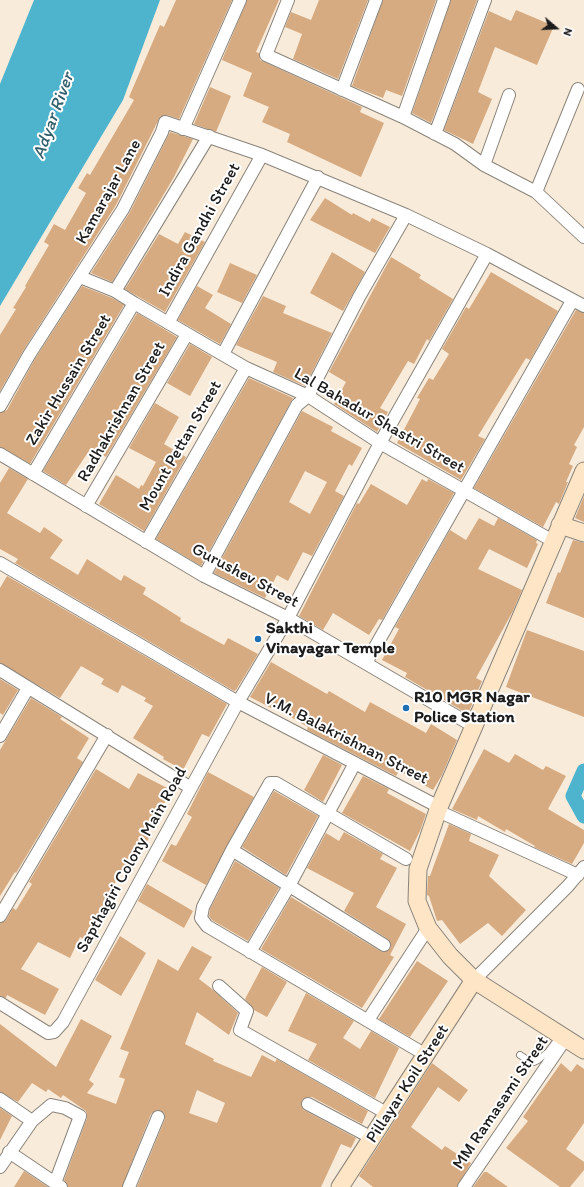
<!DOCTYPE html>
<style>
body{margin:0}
#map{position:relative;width:584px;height:1187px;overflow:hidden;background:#f9ebda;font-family:Itim,sans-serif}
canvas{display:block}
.north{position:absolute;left:536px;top:8px;width:40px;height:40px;-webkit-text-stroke:3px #fff;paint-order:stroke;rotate:109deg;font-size:11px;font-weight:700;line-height:16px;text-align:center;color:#1c1c1c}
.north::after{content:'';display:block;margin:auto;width:14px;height:18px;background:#1c1c1c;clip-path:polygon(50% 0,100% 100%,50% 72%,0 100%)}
</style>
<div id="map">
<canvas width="584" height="1187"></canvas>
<div class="north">N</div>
</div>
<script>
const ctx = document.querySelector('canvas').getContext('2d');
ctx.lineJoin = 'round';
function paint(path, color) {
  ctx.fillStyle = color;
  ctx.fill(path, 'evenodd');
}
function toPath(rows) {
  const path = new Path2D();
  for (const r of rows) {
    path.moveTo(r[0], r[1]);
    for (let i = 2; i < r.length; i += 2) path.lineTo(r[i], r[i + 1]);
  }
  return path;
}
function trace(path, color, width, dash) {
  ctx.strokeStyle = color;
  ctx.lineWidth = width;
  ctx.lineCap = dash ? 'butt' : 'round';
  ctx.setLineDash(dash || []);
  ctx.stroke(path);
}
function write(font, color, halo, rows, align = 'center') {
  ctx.font = font + ' Itim,sans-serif';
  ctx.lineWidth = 4;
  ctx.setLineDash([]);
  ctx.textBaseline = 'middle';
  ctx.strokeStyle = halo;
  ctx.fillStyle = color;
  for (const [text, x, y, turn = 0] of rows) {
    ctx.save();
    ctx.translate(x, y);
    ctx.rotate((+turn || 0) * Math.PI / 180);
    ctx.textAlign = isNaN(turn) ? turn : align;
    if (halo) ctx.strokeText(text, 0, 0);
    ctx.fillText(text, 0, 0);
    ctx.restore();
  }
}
const water = toPath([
 [34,0,160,0,123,100,0,306,0,84]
]);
const canal = toPath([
 [584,771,573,796,584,816]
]);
const building = toPath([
 [176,0,232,0,179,119,167,115,160,117,116,205,23,351,0,391,0,335,16,309,13,308,26,287,25,286,49,245,44,242,54,224,65,230,86,193,78,188,87,173,90,175,134,100,129,97,160,25,164,27],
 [247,0,279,0,256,52,259,53,260,60,362,107,360,112,384,123,361,177,287,142,290,134,262,122,269,107,243,96,252,73,222,60],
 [319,0,368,0,338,79,293,59,302,34,285,27,291,12,311,20],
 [383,0,436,0,402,96,386,90,383,98,352,86],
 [451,0,477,0,431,123,412,113],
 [516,10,554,26,537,65,495,47,478,92,492,99,473,144,444,130,489,11,511,21],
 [210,87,231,96,216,132,194,124],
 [170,132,193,139,174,177,112,282,91,273,130,212],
 [325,198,352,215,353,213,370,222,372,218,390,227,375,253,310,220],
 [185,232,205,242,165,312,125,289,159,234,178,244],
 [332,252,365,272,343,311,310,293],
 [391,257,421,275,419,278,453,299,429,341,427,339,414,364,408,361,380,408,388,412,377,432,334,404,346,382,329,372],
 [230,263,257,275,242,303,217,292],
 [491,272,558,311,530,360,526,358,478,436,485,439,461,480,397,443,420,399,417,398,429,378,433,380,449,354,442,349,466,307,469,309],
 [82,286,112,298,124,305,30,464,0,447,0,413,7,410,35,359],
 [197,286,213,295,205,308,231,324,220,344,178,320],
 [263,296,286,306,283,313,332,333,305,386,273,372,277,362,236,345],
 [576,310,584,313,584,427,574,445,577,447,569,464,573,466,566,482,568,482,559,504,556,502,543,527,474,488],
 [137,313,177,337,106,457,91,448,66,485,43,471],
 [190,344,212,357,190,396,167,383],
 [249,378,293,398,201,566,156,539],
 [155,403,179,417,164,444,186,457,144,531,99,504,116,475,139,489,141,485,143,486,156,462,129,448],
 [302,411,333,427,331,431,362,448,352,466,349,464,335,491,344,496,312,556,303,552,288,581,277,575,265,598,214,573],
 [305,471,327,482,310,514,289,502],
 [9,468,28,479,7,513,40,533,44,527,63,540,50,558,78,575,87,559,121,581,124,575,146,588,143,594,181,618,180,621,224,645,228,638,258,654,236,690,234,691,15,563,18,559,0,549,0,483],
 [422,479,427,482,428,479,454,493,382,620,379,619,369,635,333,613,323,630,299,616,357,503,359,504,371,484,407,505],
 [584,496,584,522,575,518],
 [479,518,494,526,498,518,537,540,536,543,538,544,527,568,489,549,478,569,522,590,513,611,476,678,482,681,468,714,405,677,407,673,382,660,399,629,395,627,450,530,466,540],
 [573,540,584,543,584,618,546,603,558,572,560,573],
 [7,576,227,704,209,737,202,734,183,770,163,759,164,757,133,738,153,706,144,701,146,698,122,685,118,693,101,684,104,679,81,666,60,698,0,663,0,588],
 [527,630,584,651,584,717,506,687],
 [271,662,327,694,329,691,365,712,370,702,426,733,431,724,457,740,442,775,433,790,399,771,396,776,307,730,308,727,272,706,271,708,250,697],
 [0,679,18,690,3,715,0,713],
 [31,698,62,717,60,719,89,738,77,758,83,762,16,873,15,872,0,896,0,750],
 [484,749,509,763,515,754,543,770,546,766,566,776,548,809,584,830,584,843,572,864,534,847,535,846,506,829,505,832,478,816,477,820,452,809],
 [323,755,342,765,323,802,304,790],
 [96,769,129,789,138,773,171,790,149,833,151,834,128,876,120,872,109,895,115,898,92,943,80,937,70,958,38,942,21,969,59,989,45,1015,7,995,6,998,0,996,0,923,6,920,13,908,16,910,32,884,29,882],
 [208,772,254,797,206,885,162,861,171,844,176,846,192,817,187,814],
 [363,776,389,789,387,793,426,814,420,831,410,851,342,813],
 [274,791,318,816,286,875,242,847],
 [449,824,471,834,469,841,499,855,489,876,526,910,502,936,488,923,460,944,442,920,437,921,429,896,427,895,428,876,430,876],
 [344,832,383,854,380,859,397,868,376,907,406,924,390,955,394,957,362,1008,261,949,291,897,380,951,384,952,390,949,391,945,388,939,344,911,354,893,307,868,326,833,339,841],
 [235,861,279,888,248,941,212,920,209,916,210,909],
 [147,884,193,911,184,928,138,901],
 [120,936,146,953,121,996,95,980],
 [192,946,212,957,199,979,212,989,238,1013,229,1035,197,1012,185,1044,214,1059,213,1061,251,1077,262,1055,275,1062,277,1059,368,1111,362,1124,312,1097,307,1097,302,1100,301,1105,304,1110,356,1138,351,1148,341,1144,321,1187,137,1187,165,1119,164,1113,157,1110,151,1114,122,1187,68,1187,64,1180,87,1118,86,1111,63,1095,61,1098,48,1089,46,1092,32,1083,18,1102,0,1092,0,1024,56,1067,81,1019,112,1036,89,1080,94,1084,87,1093,116,1104,125,1079,119,1077,129,1052,120,1049,158,959,178,971],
 [197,1090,225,1103,217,1123,189,1113],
 [417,961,448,981,410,1037,379,1019],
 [262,967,287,982,267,1017,254,1010,245,999],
 [306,993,354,1021,343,1038,360,1049,371,1031,399,1048,375,1098,308,1060,317,1044,288,1031],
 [432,1063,468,1090,459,1102,438,1087,411,1127,442,1150,445,1146,471,1163,457,1187,373,1187,359,1176],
 [561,1063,571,1072,577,1064,584,1069,584,1123,566,1149,584,1162,584,1170,570,1187,560,1187,506,1148,528,1121,523,1117],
 [0,1108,12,1116,0,1140],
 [24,1171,48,1187,14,1187],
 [484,1172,487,1172,508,1187,473,1187]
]);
const lane = toPath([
 [520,1055,529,1061,534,1062,538,1060,548,1052,557,1040]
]);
const street = toPath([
 [288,0,266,55,403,117,455,144,484,165,536,192,584,237],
 [342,90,376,0],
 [403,117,444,0],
 [183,129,240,0],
 [435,134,485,0],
 [484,165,509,95],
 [536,192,578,89],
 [80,277,115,291,134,303,246,368,308,396,380,443,553,541],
 [115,291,209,136],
 [168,323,262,155],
 [223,354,318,177],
 [0,406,29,355,123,209,162,132,165,122,262,155,406,215,487,254,584,306],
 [0,454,204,576,288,618,475,727],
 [33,474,134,303],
 [86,506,187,334],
 [146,542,246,368],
 [0,563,238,702,439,807],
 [204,576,297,405,308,396,359,297,406,215],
 [366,663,572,301],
 [0,670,191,788],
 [0,736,28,688],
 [438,811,578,875],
 [232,850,384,945],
 [406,859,276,783,270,783,232,850,203,907,201,918,207,926,426,1055],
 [0,916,107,735],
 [250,952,289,886,355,763],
 [474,980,568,886,584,867],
 [219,986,247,1011,240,1030,388,1114],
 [0,1003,48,1033,54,1032,63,1022,238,702,288,618,380,443,487,254],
 [368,1020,428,928],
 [0,1099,32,1121],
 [308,1104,372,1138],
 [9,1152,61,1187],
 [0,1167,32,1121,51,1105,65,1108,80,1116,79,1119,55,1183],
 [129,1187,158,1117],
 [464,1187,566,1038]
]);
const secondary = toPath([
 [584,471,439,807,418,869,417,901,428,928,450,956,474,980,584,1050],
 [560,525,584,533],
 [340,1187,474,980]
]);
const markers = [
 [258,639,4,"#1f6fb2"],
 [406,708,4,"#1f6fb2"]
];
const streetNames = [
 ["Kamarajar Lane",109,192,-61],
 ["Indira Gandhi Street",200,230,-61],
 ["Zakir Hussain Street",69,380,-59],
 ["Radhakrishnan Street",122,412,-60],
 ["Lal Bahadur Shastri Street",379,421,30],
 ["Mount Pettan Street",181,446,-60],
 ["Gurushev Street",245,576,28],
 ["V.M. Balakrishnan Street",346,739,27],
 ["Sapthagiri Colony Main Road",132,860,-61],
 ["Pillayar Koil Street",408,1084,-57],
 ["MM Ramasami Street",501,1103,-56]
];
const poiNames = [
 ["Sakthi",266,629],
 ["Vinayagar Temple",266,649],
 ["R10 MGR Nagar",414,698],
 ["Police Station",414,718]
];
const waterNames = [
 ["Adyar River",54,116,-70]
];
paint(water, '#4eb3cd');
trace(canal, '#4eb3cd', 15);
paint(building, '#d6ab81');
trace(lane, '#8a847b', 8);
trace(street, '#8a847b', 14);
trace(secondary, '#8a847b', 19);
trace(lane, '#fff', 6);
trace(street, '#fff', 12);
trace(secondary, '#fde5c5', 17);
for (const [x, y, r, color] of markers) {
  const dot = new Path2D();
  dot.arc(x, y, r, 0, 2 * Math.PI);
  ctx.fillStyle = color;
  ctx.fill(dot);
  trace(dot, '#fff', 1.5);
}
write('17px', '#1c1c1c', '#fff', streetNames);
write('bold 17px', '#1c1c1c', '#fff', poiNames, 'left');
write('italic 18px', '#32606c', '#fff', waterNames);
</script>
